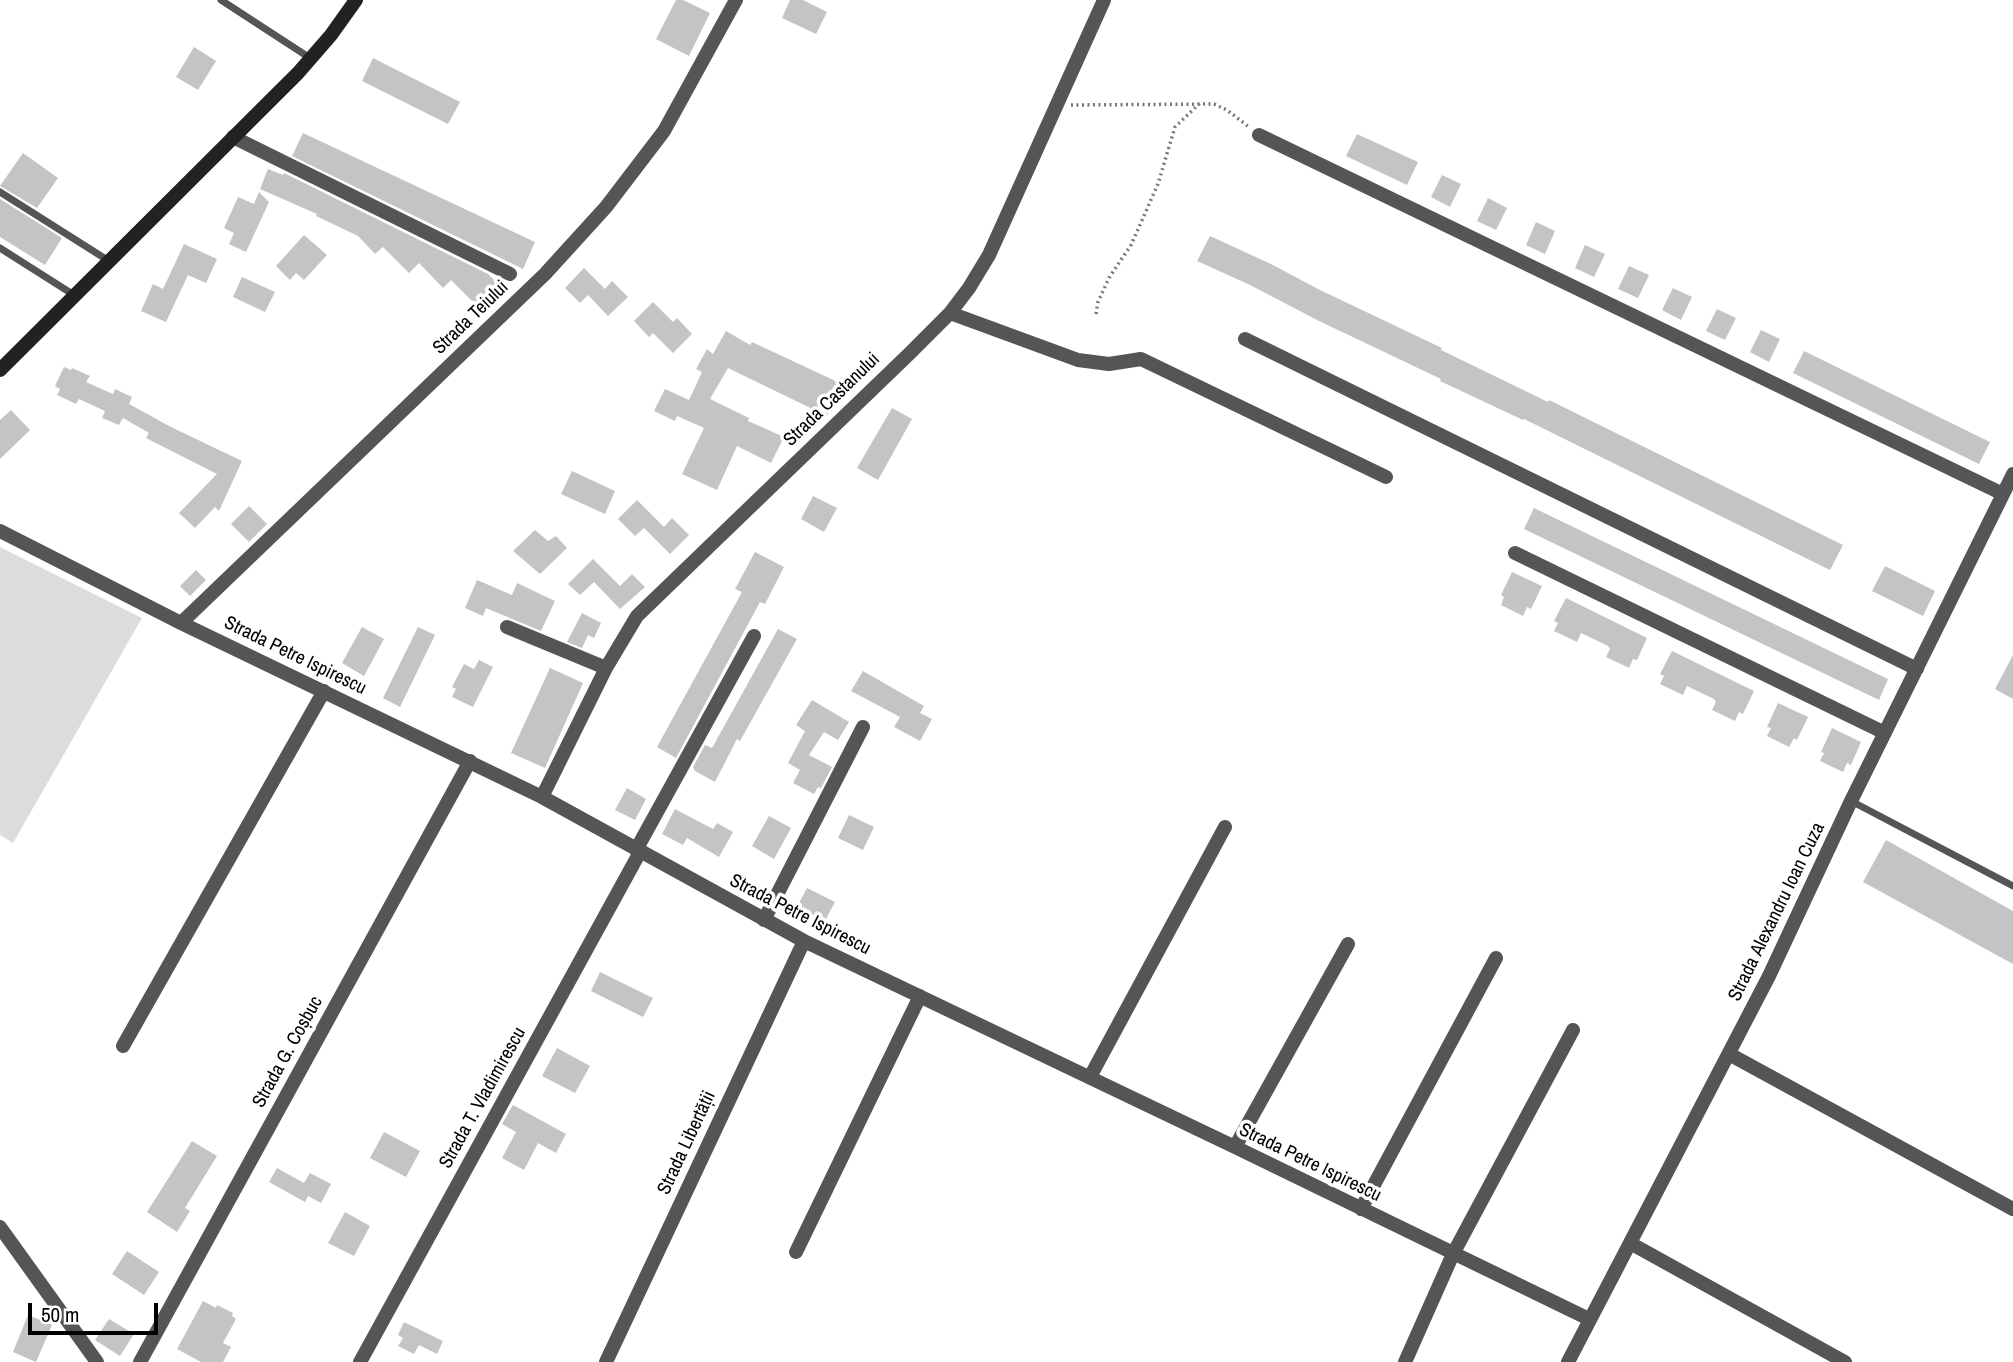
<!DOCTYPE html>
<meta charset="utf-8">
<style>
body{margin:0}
#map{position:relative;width:2013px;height:1362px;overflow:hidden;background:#fff;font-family:"Archivo Narrow",sans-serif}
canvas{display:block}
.scale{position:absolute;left:28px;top:1303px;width:130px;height:32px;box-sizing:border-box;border:4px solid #000;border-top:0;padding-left:9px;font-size:21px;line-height:24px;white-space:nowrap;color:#000;-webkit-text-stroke:5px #fff;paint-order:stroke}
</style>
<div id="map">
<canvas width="2013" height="1362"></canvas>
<div class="scale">50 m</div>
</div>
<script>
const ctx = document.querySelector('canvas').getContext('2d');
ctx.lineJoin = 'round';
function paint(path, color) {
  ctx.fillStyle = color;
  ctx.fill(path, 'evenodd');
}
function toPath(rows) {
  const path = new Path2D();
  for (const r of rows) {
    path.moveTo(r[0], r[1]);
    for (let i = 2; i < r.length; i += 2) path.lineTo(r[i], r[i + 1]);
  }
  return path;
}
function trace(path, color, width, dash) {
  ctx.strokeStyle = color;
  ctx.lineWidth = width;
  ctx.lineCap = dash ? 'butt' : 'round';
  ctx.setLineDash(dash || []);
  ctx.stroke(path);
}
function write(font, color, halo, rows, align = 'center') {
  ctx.font = font + ' "Archivo Narrow",sans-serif';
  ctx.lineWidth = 7;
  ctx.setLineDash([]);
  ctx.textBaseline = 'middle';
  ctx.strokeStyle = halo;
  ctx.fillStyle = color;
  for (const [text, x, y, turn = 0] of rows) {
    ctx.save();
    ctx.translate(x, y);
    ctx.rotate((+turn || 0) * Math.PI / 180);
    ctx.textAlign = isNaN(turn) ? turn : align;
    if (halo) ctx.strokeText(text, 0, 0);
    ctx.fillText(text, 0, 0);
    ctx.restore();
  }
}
const green = toPath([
 [0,547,142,618,13,843,0,835]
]);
const building = toPath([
 [676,0,683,0,710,13,689,56,656,39],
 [790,0,803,0,827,12,816,34,782,18],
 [194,47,216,61,198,90,176,77],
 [373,58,460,102,448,124,362,81],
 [303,133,535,242,523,269,292,156],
 [1357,134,1418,162,1407,185,1346,156],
 [23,153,58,178,37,208,0,186],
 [268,169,283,175,284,173,488,274,500,286,479,308,451,280,443,288,419,263,409,273,383,247,375,254,358,236,316,216,317,214,260,189],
 [1442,175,1461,184,1450,207,1431,197],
 [259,192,269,202,246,252,229,244,234,233,224,228,238,197,254,204],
 [1488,198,1507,208,1496,230,1477,221],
 [0,199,62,238,45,265,0,237],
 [1536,222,1555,231,1545,254,1526,245],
 [304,235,327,255,304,280,296,273,290,280,276,266],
 [1210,236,1271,264,1320,290,1442,348,1441,350,1548,402,1549,400,1843,545,1830,570,1524,419,1523,420,1440,381,1441,379,1319,321,1248,284,1197,261],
 [184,244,217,259,206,283,188,275,166,322,141,311,153,284,163,289],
 [1585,245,1605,254,1594,277,1575,268],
 [1629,266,1649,275,1638,298,1618,289],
 [584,268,605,289,612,281,628,297,608,316,588,295,580,303,565,288],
 [242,277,275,292,265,312,233,297],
 [1673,288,1692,297,1681,320,1662,310],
 [653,302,673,322,677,318,692,334,673,353,653,333,649,337,634,321],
 [1717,309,1736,318,1725,340,1706,331],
 [1761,330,1780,339,1769,362,1750,352],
 [726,331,750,345,752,342,842,384,827,416,728,368,710,399,749,418,748,421,784,437,771,463,737,446,717,490,682,474,704,428,677,416,675,421,654,411,665,389,689,400,702,372,696,369,707,349,713,354],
 [1804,351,1990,442,1979,464,1793,373],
 [64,367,71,370,72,368,90,376,86,382,113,394,115,389,132,397,129,404,171,427,242,461,219,511,215,507,195,528,179,513,217,474,146,438,149,433,123,418,119,425,102,418,105,411,79,399,76,404,57,395,60,389,55,386],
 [892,408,912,419,878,480,857,468],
 [11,410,30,430,0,459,0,420],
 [572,471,615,491,605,514,561,494],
 [813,496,837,508,824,532,801,519],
 [637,500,664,527,672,518,689,535,670,554,644,528,635,536,618,519],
 [249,506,267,524,249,542,231,524],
 [1534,508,1888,679,1879,700,1524,529],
 [535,530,548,541,556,536,567,548,540,574,513,551],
 [755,552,784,567,765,604,760,602,676,758,657,747,742,592,735,589],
 [593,559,620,586,632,574,645,587,620,609,594,582,580,595,568,584],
 [1885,566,1935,591,1923,616,1872,591],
 [196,570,206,580,190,596,180,586],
 [1512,572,1542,586,1531,609,1527,607,1523,616,1501,605,1504,597,1501,595],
 [477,580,512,595,517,583,555,601,541,631,486,608,483,616,465,608],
 [1566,598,1647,638,1637,660,1633,659,1629,668,1606,657,1610,649,1608,646,1581,633,1577,642,1554,631,1558,623,1554,621],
 [582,613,601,623,594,638,588,635,582,648,567,642],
 [362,627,384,639,364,676,342,663],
 [418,627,435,635,400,707,383,698],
 [778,629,797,639,740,741,737,739,715,782,695,771,693,767,705,745,712,748],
 [1672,651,1754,691,1743,714,1739,712,1735,721,1712,710,1716,702,1714,699,1687,686,1683,695,1660,684,1664,676,1660,674],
 [2013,655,2013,699,1995,689],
 [479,660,493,667,473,707,452,697,456,689,452,687,464,664,474,669],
 [550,668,583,683,545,768,511,753],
 [863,671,924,706,920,713,932,719,920,741,894,727,900,717,851,691],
 [812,700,849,722,838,740,824,732,809,755,832,767,821,788,818,787,814,794,793,783,800,770,788,763,805,731,796,725],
 [1778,703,1808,717,1797,740,1794,738,1789,747,1767,736,1771,728,1767,727],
 [1832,728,1861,742,1851,765,1847,763,1843,772,1820,761,1824,753,1821,752],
 [627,788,646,799,635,820,615,810],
 [675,809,713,829,717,823,733,832,719,857,687,838,683,845,662,834],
 [849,815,874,827,863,850,838,838],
 [769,816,791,828,774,859,752,846],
 [1886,840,2013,911,2013,964,1863,882],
 [807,888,835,902,825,921,797,907],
 [600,972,653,998,643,1017,591,991],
 [557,1048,590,1066,575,1093,542,1076],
 [513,1105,566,1134,556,1153,538,1143,524,1170,502,1158,516,1132,502,1124],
 [384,1132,420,1151,406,1177,370,1158],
 [192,1141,217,1156,185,1208,190,1211,177,1232,147,1212],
 [277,1168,304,1183,310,1173,331,1184,321,1203,308,1196,305,1202,269,1182],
 [345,1212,370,1226,354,1256,328,1243],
 [127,1251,159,1272,144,1295,112,1274],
 [203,1301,216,1308,217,1305,233,1313,232,1316,236,1319,223,1343,231,1347,223,1362,201,1362,177,1349],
 [28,1315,52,1325,36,1362,13,1352],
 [109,1319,134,1334,120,1356,95,1340],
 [404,1322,443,1341,437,1354,419,1345,414,1354,398,1346,403,1338,398,1335]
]);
const path = toPath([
 [1071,105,1214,104,1227,110,1249,127],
 [1096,314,1098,302,1109,278,1131,245,1158,184,1175,127,1200,103]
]);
const service = toPath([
 [221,0,310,58],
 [0,192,109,261],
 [0,248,74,295],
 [1851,801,2013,886]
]);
const minor = toPath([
 [1259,135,2003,494],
 [233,137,510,274],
 [950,313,1078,360,1109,364,1141,359,1386,477],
 [1245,339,1917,669],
 [0,531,181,623,542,797,804,941,1235,1147,1589,1319],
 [1515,553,1885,733],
 [181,623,545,274,606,207,664,131,736,0],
 [507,627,606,668],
 [542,797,606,668,637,616,909,354,950,313,969,288,989,255,1104,0],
 [636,850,754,636],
 [764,920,863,727],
 [123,1046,324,691],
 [1729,1054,2013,1209],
 [1090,1077,1225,827],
 [1235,1147,1348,944],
 [1361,1209,1496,958],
 [0,1227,97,1362],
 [1630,1243,1845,1362],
 [796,1252,920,996],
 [140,1362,470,761],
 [360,1362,640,852],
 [606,1362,804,941],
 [1405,1362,1453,1254,1573,1030],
 [1568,1362,1769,976,1851,801,2013,474]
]);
const secondary = toPath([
 [0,370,298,73,331,35,356,0]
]);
const streetNames = [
 ["Strada Teiului",471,318,-44],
 ["Strada Castanului",832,400,-44],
 ["Strada Petre Ispirescu",295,656,26],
 ["Strada Alexandru Ioan Cuza",1777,912,-64],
 ["Strada Petre Ispirescu",800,915,27],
 ["Strada G. Coșbuc",288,1052,-61],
 ["Strada T. Vladimirescu",483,1098,-61],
 ["Strada Libertății",687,1143,-65],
 ["Strada Petre Ispirescu",1310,1163,26]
];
paint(green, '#dcdcdc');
paint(building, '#c4c4c4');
trace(path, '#777', 3.5, [2, 3.5]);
trace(service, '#555', 7);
trace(minor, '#555', 14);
trace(secondary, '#222', 14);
write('19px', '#000', '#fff', streetNames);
</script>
